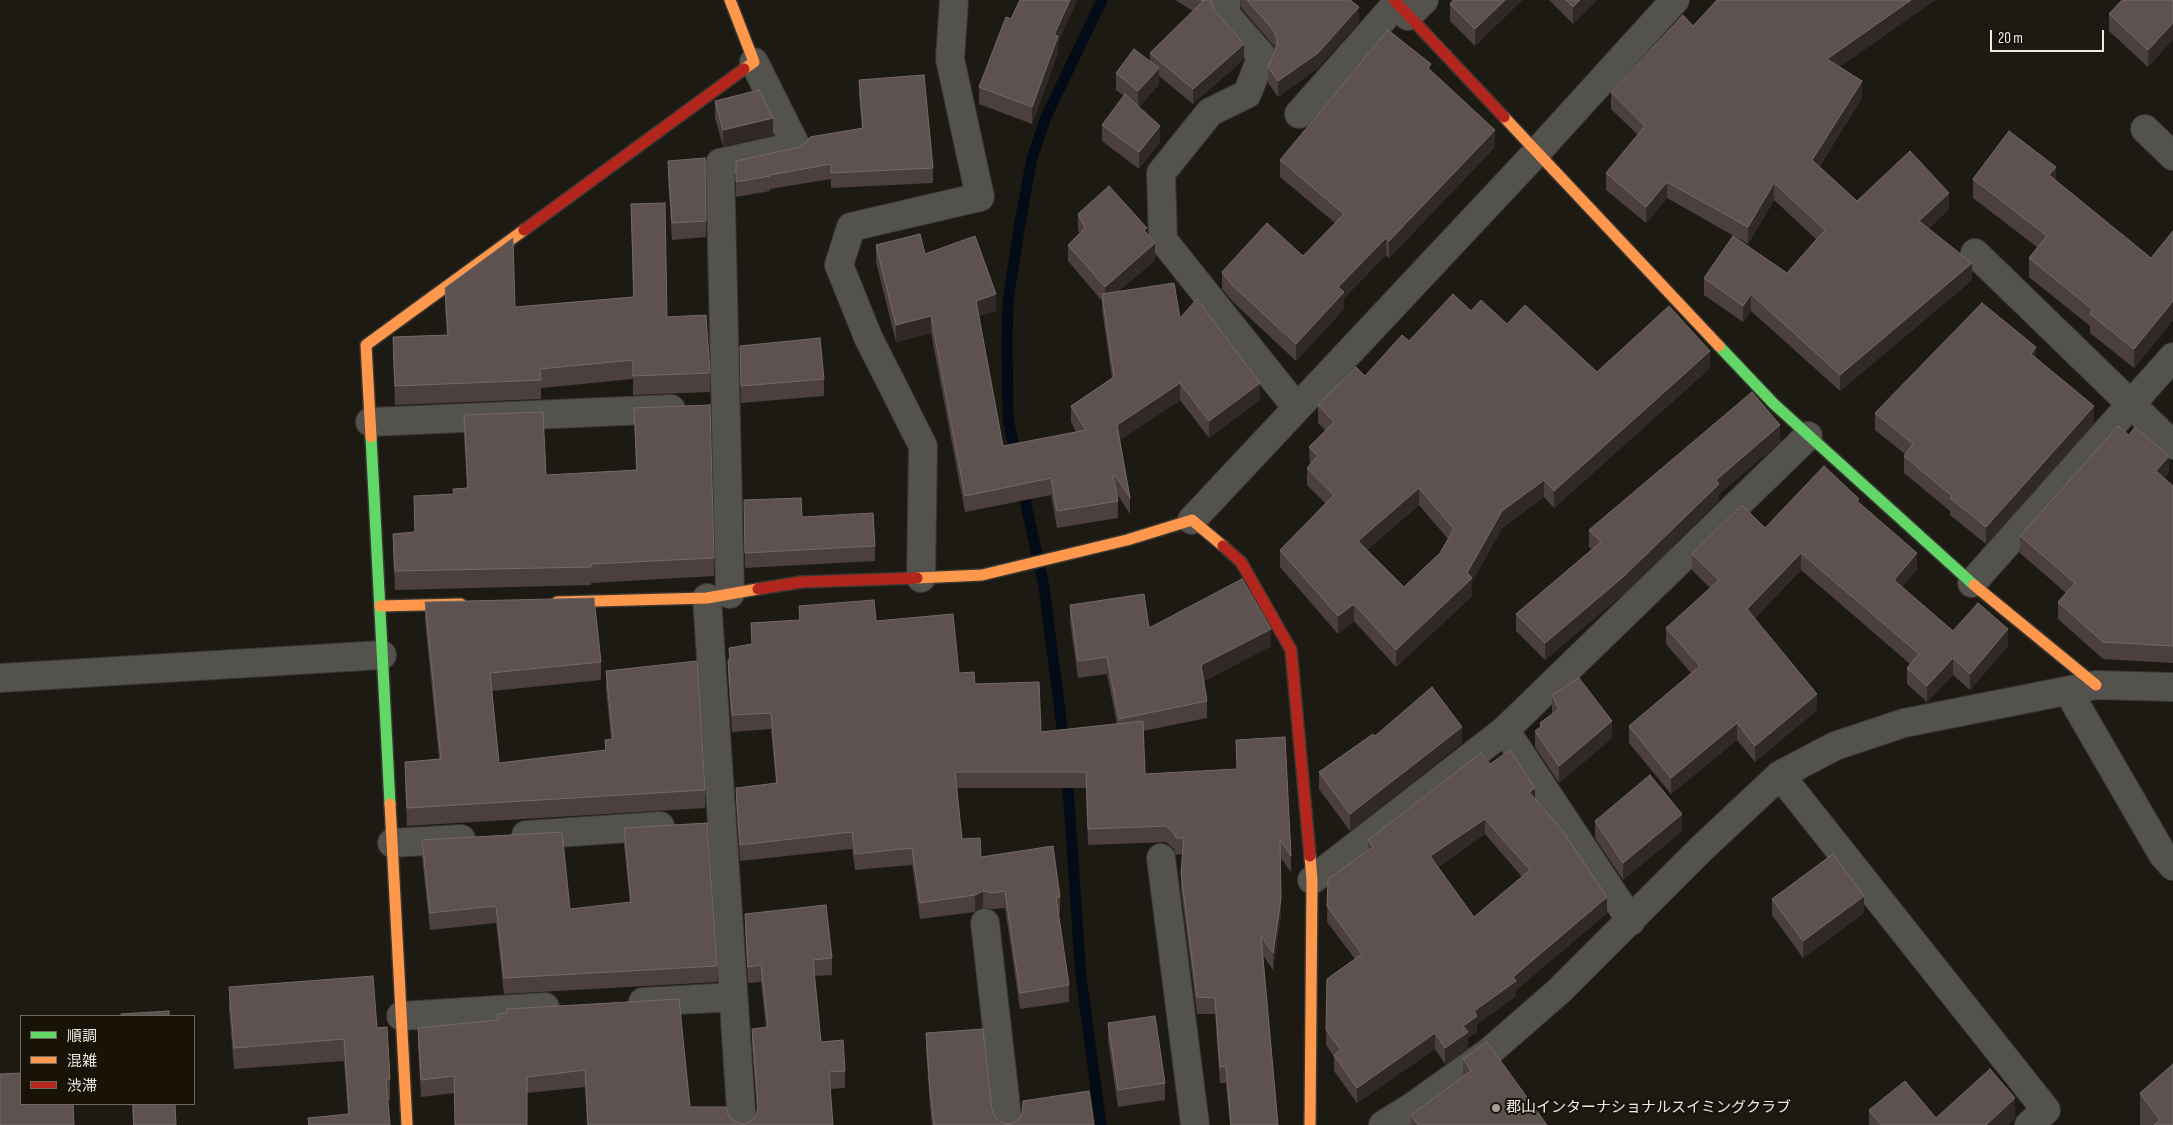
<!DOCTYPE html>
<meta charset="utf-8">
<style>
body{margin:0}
#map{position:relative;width:2173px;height:1125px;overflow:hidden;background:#1d1a14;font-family:"Sofia Sans Condensed","Noto Sans JP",sans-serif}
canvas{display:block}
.legend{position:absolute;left:20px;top:1015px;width:175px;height:90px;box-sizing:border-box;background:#181207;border:1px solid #6e695f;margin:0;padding:6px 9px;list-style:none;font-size:15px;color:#efebe4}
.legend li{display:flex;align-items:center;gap:10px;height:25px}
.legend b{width:25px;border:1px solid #6e695f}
.scale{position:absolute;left:1990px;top:30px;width:114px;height:22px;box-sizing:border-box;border:2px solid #efebe4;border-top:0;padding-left:6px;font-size:15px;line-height:18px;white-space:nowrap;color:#efebe4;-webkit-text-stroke:4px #181207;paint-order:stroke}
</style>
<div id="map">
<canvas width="2173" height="1125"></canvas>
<ul class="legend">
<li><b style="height:6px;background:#63d668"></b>順調</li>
<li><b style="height:6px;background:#ff974d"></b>混雑</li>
<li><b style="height:6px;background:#b3261e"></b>渋滞</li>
</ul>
<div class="scale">20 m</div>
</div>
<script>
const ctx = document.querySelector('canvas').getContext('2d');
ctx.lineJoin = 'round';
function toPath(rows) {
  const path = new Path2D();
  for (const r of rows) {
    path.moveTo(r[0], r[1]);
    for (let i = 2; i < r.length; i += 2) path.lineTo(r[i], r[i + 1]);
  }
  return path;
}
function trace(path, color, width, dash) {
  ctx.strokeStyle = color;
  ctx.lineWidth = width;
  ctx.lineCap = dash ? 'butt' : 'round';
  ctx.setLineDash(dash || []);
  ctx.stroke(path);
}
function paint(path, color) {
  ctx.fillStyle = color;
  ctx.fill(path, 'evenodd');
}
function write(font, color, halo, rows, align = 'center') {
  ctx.font = font + ' "Sofia Sans Condensed","Noto Sans JP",sans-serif';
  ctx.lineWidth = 4;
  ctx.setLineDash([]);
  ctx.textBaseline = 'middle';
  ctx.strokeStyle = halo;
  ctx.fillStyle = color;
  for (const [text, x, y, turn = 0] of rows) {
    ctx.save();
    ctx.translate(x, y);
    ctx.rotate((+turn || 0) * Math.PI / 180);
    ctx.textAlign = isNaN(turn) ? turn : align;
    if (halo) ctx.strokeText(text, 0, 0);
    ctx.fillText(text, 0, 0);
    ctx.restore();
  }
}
const stream = toPath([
 [1016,458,1008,418,1007,341,1008,301,1020,223,1032,158,1046,117,1102,0],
 [1022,486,1044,587,1064,743],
 [1067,774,1081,977,1101,1125]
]);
const street = toPath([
 [1226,0,1226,15,1262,56,1247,94,1210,112,1161,173,1163,240,1297,408],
 [1408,16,1424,0],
 [1299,114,1397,3],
 [2145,129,2173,156],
 [1975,253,2173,445],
 [370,422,671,409],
 [1192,520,1536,153,1675,0],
 [921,578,923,446,868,337,839,265,851,227,980,197,950,59,954,0],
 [1972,583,2173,357],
 [730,594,720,163,796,146,754,62],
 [707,598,742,1125],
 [0,678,382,655],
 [2068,691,2163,855,2173,866],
 [1505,730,1631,921],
 [1780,775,2046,1110,2029,1125],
 [526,835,660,826],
 [392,843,461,839],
 [1161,858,1195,1125],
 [1312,880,1505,730,1808,436],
 [985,923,1008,1125],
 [643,1002,733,997],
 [401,1016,545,1007],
 [1383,1125,1415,1105,1489,1052,1559,991,1701,849,1780,775,1835,746,1904,723,2096,685,2173,687]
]);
const fast = toPath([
 [1719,346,1774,404,1974,585],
 [371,437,390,804]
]);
const slow = toPath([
 [730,0,754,62,744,69],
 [1504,117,1719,346],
 [371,437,366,345,524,230],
 [917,578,982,575,1127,540,1192,520,1223,546],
 [1974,585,2096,685],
 [557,602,707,598,758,589],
 [380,606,461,604],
 [390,804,407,1125],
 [1310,856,1312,880,1310,1125]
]);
const jam = toPath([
 [1394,0,1504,117],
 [524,230,744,69],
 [1223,546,1241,562,1291,650,1310,856],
 [758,589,801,582,917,578]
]);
const wall = toPath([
 [1020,0,1077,0,1058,42,1058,53,1032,124,979,104,979,87],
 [1175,0,1212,0,1211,3,1214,10,1244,59,1193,104,1159,76,1159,84,1139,107,1160,142,1139,169,1102,141,1102,125,1124,96,1116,90,1116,73,1150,61,1150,53,1193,11],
 [1240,0,1350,0,1359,22,1318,68,1278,97,1268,83,1268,67,1275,49,1274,46,1242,9],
 [1522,0,1475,46,1450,21,1450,4],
 [1549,0,1597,0,1573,24],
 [1717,0,1935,0,1839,67,1862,98,1819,167,1857,201,1949,209,1929,228,1972,280,1840,391,1751,311,1743,322,1704,295,1704,278,1787,273,1816,239,1774,200,1748,244,1667,198,1646,223,1606,190,1606,173,1638,135,1611,109,1611,92,1693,26],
 [2173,0,2148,67,2109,31,2109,14],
 [1431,70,1495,147,1389,258,1386,255,1344,298,1344,309,1296,361,1233,302,1222,289,1222,272,1303,256,1335,223,1280,177,1280,160],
 [859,80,933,168,933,183,831,188,831,179,770,189,770,191,736,197,736,161,799,147,862,129,859,95],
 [715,101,773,135,723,146,715,118],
 [668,161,706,221,706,237,672,240,668,177],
 [1973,179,2056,181,2151,258,2173,231,2173,320,2134,368,2090,333,2090,326,2029,277,2029,258,2037,247,1973,198],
 [631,204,667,317,710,373,710,392,633,395,633,379,541,388,541,399,395,405,393,356,393,337,447,335,445,307,445,288,515,307,633,297],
 [1078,214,1147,234,1155,260,1119,291,1180,318,1260,400,1209,438,1180,400,1120,440,1130,498,1130,514,1117,494,1118,501,1118,518,1057,528,1051,495,965,512,931,333,896,342,876,262,876,245,925,254,996,311,979,316,1003,446,1076,432,1071,422,1071,406,1112,378,1102,310,1102,301,1068,261,1068,245,1080,234,1078,230],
 [1471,311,1507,324,1597,372,1710,368,1554,508,1544,497,1502,528,1472,582,1472,596,1396,667,1354,621,1338,634,1280,567,1280,550,1326,504,1307,485,1307,468,1310,465,1309,447,1326,431,1318,423,1318,405,1365,376,1409,341],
 [1419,505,1448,539,1440,553,1404,587,1367,550],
 [740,346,824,379,824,396,741,403],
 [2036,358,2094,423,1986,544,1950,515,1950,511,1904,473,1904,456,1905,454,1875,430,1875,413],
 [634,408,714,558,714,576,591,583,591,585,395,590,393,553,393,534,414,532,453,494,467,488,464,434,464,415,546,475,636,470],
 [1780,442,1719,494,1719,500,1623,594,1545,660,1516,631,1516,614,1592,549,1589,547,1589,530],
 [2169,473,2164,478,2173,486,2173,663,2103,659,2058,619,2058,602,2066,593,2020,553,2020,536],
 [1859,503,1917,569,1902,587,1953,631,2008,646,1970,690,1953,675,1927,702,1907,684,1907,668,1910,664,1801,570,1755,618,1817,710,1755,762,1737,740,1671,794,1629,743,1629,726,1691,673,1666,644,1666,628,1710,588,1692,570,1692,554,1765,528],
 [744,515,802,517,875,546,875,561,745,568],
 [425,602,601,662,601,680,492,691,499,763,605,751,605,740,611,739,606,689,606,671,705,790,705,808,407,826,405,781,405,762,439,759,425,621],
 [1070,605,1149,628,1271,646,1204,681,1207,701,1207,718,1143,731,1145,774,1237,769,1236,740,1291,856,1291,872,1280,857,1281,915,1273,970,1263,955,1278,1125,1230,1125,1226,1083,1220,1083,1215,1014,1197,1014,1181,889,1181,873,1182,854,1176,855,1174,849,1166,842,1088,845,1086,788,957,788,962,839,981,857,1060,897,1060,913,1058,913,1069,985,1069,1002,1020,1009,1005,908,992,909,983,908,975,912,920,919,912,865,855,870,852,849,740,861,736,804,736,788,776,784,771,729,732,732,728,676,728,660,729,660,729,648,752,645,751,623,799,620,799,606,876,621,959,673,1041,732,1117,724,1107,674,1078,678,1070,622],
 [1552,695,1612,738,1559,783,1535,747,1535,731,1540,727,1540,723,1553,713,1552,712],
 [1375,736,1462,743,1350,831,1319,789,1319,772],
 [1490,764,1535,799,1607,913,1516,990,1516,996,1477,1024,1477,1032,1468,1038,1468,1048,1445,1064,1435,1049,1357,1103,1334,1071,1334,1057,1326,1045,1327,979,1355,959,1327,922,1328,879,1368,850,1368,840],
 [1485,834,1522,877,1474,917,1438,867],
 [1595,821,1682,831,1623,880,1595,838],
 [624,828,717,966,717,982,504,994,496,923,430,930,422,857,422,840,570,909,630,903,624,845],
 [1772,899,1864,913,1803,958,1772,915],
 [745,914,832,958,832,975,814,976,821,1042,845,1071,845,1088,830,1089,833,1125,587,1125,585,1087,527,1093,454,1093,421,1097,418,1045,418,1028,498,1020,498,1014,690,1107,729,1117,736,1122,744,1124,751,1121,756,1116,757,1110,752,1045,752,1029,766,1028,761,982,748,983,745,930],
 [229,987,377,1028,390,1079,390,1100,388,1101,390,1125,308,1125,308,1118,348,1114,344,1061,234,1069,229,1009],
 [1108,1023,1165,1083,1165,1100,1118,1107,1108,1040],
 [926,1033,992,1110,996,1118,1002,1123,1010,1124,1094,1125,932,1125,930,1107,926,1049],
 [1463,1059,1547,1125,1411,1125,1411,1115,1463,1077],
 [2140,1093,2173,1125,2140,1125],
 [132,1104,175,1104,133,1125],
 [1869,1110,1936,1118,2015,1118,2008,1125,1869,1125]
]);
const shadedWall = toPath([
 [1070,0,1077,0,1058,42,1058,53,1032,124,1032,107,1054,35],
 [1505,0,1522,0,1475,46,1475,29],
 [1580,0,1597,0,1573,24,1573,7],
 [1911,0,1935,0,1827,76,1827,59],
 [1359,7,1359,22,1318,68,1278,97,1278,81],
 [2173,23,2173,40,2148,67,2148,50],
 [1244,44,1244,59,1193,104,1193,89],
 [1159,68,1159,84,1138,108,1138,91],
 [1862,81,1862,98,1812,177,1812,160],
 [773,118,773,135,723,146,723,130],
 [1160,126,1160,142,1139,169,1139,152],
 [1495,130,1495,147,1389,258,1389,241],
 [2056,167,2056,186,2049,175],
 [1667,182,1667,198,1646,223,1646,207],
 [1774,183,1774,200,1748,244,1748,227],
 [1949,193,1949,209,1919,237,1919,221],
 [1386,238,1386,255,1344,298,1344,309,1296,361,1296,344,1338,287],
 [1155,243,1155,260,1105,303,1105,287],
 [1972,263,1972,280,1840,391,1840,375],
 [996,294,996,311,976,317,976,301],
 [1751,294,1751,311,1743,322,1743,306],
 [2173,301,2173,320,2134,368,2134,349],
 [931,316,931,333,896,342,896,325],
 [2036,347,2036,364,2031,354],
 [1710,351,1710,368,1554,508,1554,491],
 [1180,383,1180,400,1117,442,1117,425],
 [1260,383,1260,400,1209,438,1209,421],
 [2094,406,2094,423,1986,544,1986,527],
 [1780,425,1780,442,1719,494,1719,500,1623,594,1545,660,1545,643,1716,480],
 [2169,456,2169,473,2156,488,2156,471],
 [1544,480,1544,497,1502,528,1472,582,1472,596,1396,667,1396,650,1467,573,1502,511],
 [1419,488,1419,505,1358,558,1358,541],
 [1801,553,1801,570,1747,626,1747,609],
 [1917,553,1917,569,1894,597,1894,580],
 [1354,604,1354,621,1338,634,1338,616],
 [1271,629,1271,646,1201,682,1201,665],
 [2008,629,2008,646,1970,690,1970,674],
 [1953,658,1953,675,1927,702,1927,686],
 [1817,694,1817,710,1755,762,1755,746],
 [1612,721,1612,738,1559,783,1559,766],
 [1737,723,1737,740,1671,794,1671,778],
 [1462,727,1462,743,1350,831,1350,814],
 [1535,788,1535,803,1529,792],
 [1682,814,1682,831,1623,880,1623,863],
 [1485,819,1485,834,1430,872,1430,856],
 [983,891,983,908,975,912,975,895],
 [1864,896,1864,913,1803,958,1803,941],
 [1607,897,1607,913,1516,990,1516,996,1477,1024,1477,1032,1468,1038,1468,1048,1445,1064,1445,1048,1463,1026,1474,1011],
 [1281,899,1281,915,1273,970,1273,953],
 [1435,1033,1435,1049,1357,1103,1357,1088],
 [2015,1098,2015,1118,2008,1125,1986,1125]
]);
const building = toPath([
 [1020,0,1070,0,1054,35,1058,36,1032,107,979,87,1006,17,1011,19,1020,0],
 [1201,0,1211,0,1214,10,1244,44,1193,89,1150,53,1203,1,1201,0],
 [1247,0,1350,0,1359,7,1318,53,1278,81,1268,67,1277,46,1277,39,1274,31,1247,0],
 [1453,0,1505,0,1475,29,1450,4,1453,0],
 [1566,0,1580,0,1573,7,1566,0],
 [1717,0,1911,0,1827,59,1862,81,1812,160,1857,201,1910,151,1949,193,1919,221,1972,263,1840,375,1751,294,1743,306,1704,278,1733,236,1787,273,1825,230,1774,183,1748,227,1667,182,1646,207,1606,173,1645,126,1611,92,1683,15,1693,26,1717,0],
 [2122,0,2173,0,2173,23,2148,50,2109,14,2122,0],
 [1388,30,1431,64,1428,68,1495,130,1389,241,1386,238,1338,287,1344,292,1296,344,1233,286,1222,272,1267,223,1303,256,1344,214,1280,160,1388,30],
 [1134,49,1159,68,1138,91,1116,73,1134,49],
 [924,75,933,168,831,173,831,164,770,175,770,176,736,182,736,161,799,147,807,142,810,137,863,128,859,80,924,75],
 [759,90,773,118,723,130,715,101,759,90],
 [1125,94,1160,126,1139,152,1102,125,1125,94],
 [2009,131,2056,167,2049,175,2151,258,2173,231,2173,301,2134,349,2090,314,2093,310,2029,258,2047,236,1973,179,2009,131],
 [705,158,706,221,672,223,668,161,705,158],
 [1109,186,1147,228,1144,230,1155,243,1105,287,1068,245,1085,228,1078,214,1109,186],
 [665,203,667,317,706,315,710,373,633,376,633,360,540,369,541,380,395,386,393,337,448,335,445,288,513,238,515,307,634,297,631,204,665,203],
 [920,234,925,254,975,236,996,294,976,301,1003,446,1086,430,1071,406,1114,377,1102,294,1174,283,1180,318,1197,299,1260,383,1209,421,1180,383,1117,425,1130,498,1115,475,1113,475,1118,501,1057,511,1051,478,965,496,931,316,896,325,876,245,920,234],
 [1453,294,1471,311,1481,300,1507,324,1525,305,1597,372,1669,306,1710,351,1554,491,1544,480,1502,511,1467,573,1472,578,1396,650,1354,604,1338,616,1280,550,1334,495,1307,468,1318,456,1309,447,1334,422,1318,405,1356,367,1365,376,1402,335,1409,341,1453,294],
 [1419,488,1454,529,1440,553,1404,587,1358,541,1419,488],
 [1982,303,2036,347,2031,354,2094,406,1986,527,1950,498,1952,496,1904,456,1913,444,1875,413,1982,303],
 [820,338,824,379,741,386,740,346,820,338],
 [1752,392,1780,425,1716,480,1719,484,1623,577,1545,643,1516,614,1601,542,1589,530,1752,392],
 [710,405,714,558,591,564,591,567,395,571,393,534,415,532,414,496,454,494,453,489,468,488,464,415,543,412,546,475,637,470,634,408,710,405],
 [2118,426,2129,435,2135,427,2169,456,2156,471,2173,486,2173,646,2103,642,2058,602,2075,583,2020,536,2118,426],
 [1824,466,1859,499,1857,501,1917,553,1894,580,1953,631,1978,603,2008,629,1970,674,1953,658,1927,686,1907,668,1919,654,1801,553,1747,609,1817,694,1755,746,1737,723,1671,778,1629,726,1700,666,1666,628,1719,580,1692,554,1742,505,1765,528,1824,466],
 [801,498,802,517,873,513,875,546,745,553,744,500,801,498],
 [1242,579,1271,629,1201,665,1207,701,1119,719,1107,657,1078,661,1070,605,1144,594,1149,628,1242,579],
 [594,598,601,662,490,673,499,763,606,750,605,740,613,739,606,671,697,661,705,790,407,808,405,762,441,759,425,602,594,598],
 [874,600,876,621,953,614,959,673,974,672,975,684,1039,682,1041,732,1143,721,1145,774,1237,769,1236,740,1285,737,1291,856,1280,840,1281,899,1273,953,1261,936,1278,1125,1231,1125,1226,1066,1220,1067,1215,998,1197,997,1181,873,1184,838,1176,838,1174,833,1166,826,1088,829,1086,772,955,772,962,839,980,838,981,857,1053,846,1060,897,1056,897,1069,985,1020,993,1005,891,992,893,983,891,975,895,920,903,912,848,855,854,852,832,740,845,736,788,777,783,771,713,732,715,728,660,730,660,729,648,752,644,751,623,800,620,799,606,874,600],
 [1579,678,1612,721,1559,766,1535,731,1542,726,1540,723,1559,709,1552,695,1579,678],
 [1432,687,1462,727,1350,814,1319,772,1373,734,1375,736,1432,687],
 [1510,750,1535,788,1529,792,1562,830,1607,897,1513,977,1516,981,1474,1011,1477,1016,1463,1026,1468,1032,1445,1048,1435,1033,1357,1088,1334,1055,1341,1050,1326,1030,1327,979,1362,954,1327,906,1328,879,1373,847,1368,840,1481,753,1490,764,1510,750],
 [1485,819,1530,870,1474,917,1430,856,1485,819],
 [1650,775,1682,814,1623,863,1595,821,1650,775],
 [707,823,717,966,504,978,496,906,430,913,422,840,562,832,570,909,631,902,624,828,707,823],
 [1833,854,1864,896,1803,941,1772,899,1833,854],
 [826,905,832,958,813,960,821,1042,843,1040,845,1071,829,1072,833,1125,588,1125,585,1070,527,1077,527,1125,455,1125,454,1076,421,1080,418,1028,498,1020,498,1014,507,1013,507,1009,679,999,690,1107,726,1107,729,1117,736,1122,744,1124,751,1121,756,1116,758,1106,752,1029,768,1027,761,965,748,967,745,914,826,905],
 [373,976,377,1028,387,1027,390,1079,386,1079,390,1125,309,1125,308,1118,349,1114,344,1039,234,1048,229,987,373,976],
 [169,1011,169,1016,121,1016,121,1014,169,1011],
 [1155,1016,1165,1083,1118,1090,1108,1023,1155,1016],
 [983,1029,992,1110,996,1118,1002,1123,1010,1124,1018,1120,1022,1114,1023,1101,1089,1091,1094,1125,934,1125,930,1090,926,1033,983,1029],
 [1487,1042,1547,1125,1418,1125,1411,1115,1471,1071,1463,1059,1487,1042],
 [2173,1064,2173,1125,2154,1125,2160,1120,2140,1093,2173,1064],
 [1990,1069,2015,1098,1986,1125,1881,1125,1869,1110,1905,1081,1936,1118,1990,1069],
 [21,1073,21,1104,73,1104,74,1125,0,1125,0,1074,21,1073],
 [133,1104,175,1104,176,1125,133,1125,134,1125,133,1104]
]);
const markers = [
 [1496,1108,5,"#a6a29b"]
];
const poiNames = [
 ["郡山インターナショナルスイミングクラブ",1506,1108]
];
trace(stream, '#030b16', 11);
trace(street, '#393732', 30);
trace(fast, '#393732', 14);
trace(slow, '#393732', 14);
trace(jam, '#393732', 14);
trace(street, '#54524d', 28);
trace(fast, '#63d668', 11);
trace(slow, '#ff974d', 11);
trace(jam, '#b3261e', 11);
paint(wall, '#4b403d');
paint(shadedWall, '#312925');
paint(building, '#5d524f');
trace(building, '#746a66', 1);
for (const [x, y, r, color] of markers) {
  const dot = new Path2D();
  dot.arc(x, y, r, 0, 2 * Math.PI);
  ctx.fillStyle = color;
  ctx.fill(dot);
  trace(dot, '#181207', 2);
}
write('15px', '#efebe4', '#181207', poiNames, 'left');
</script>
